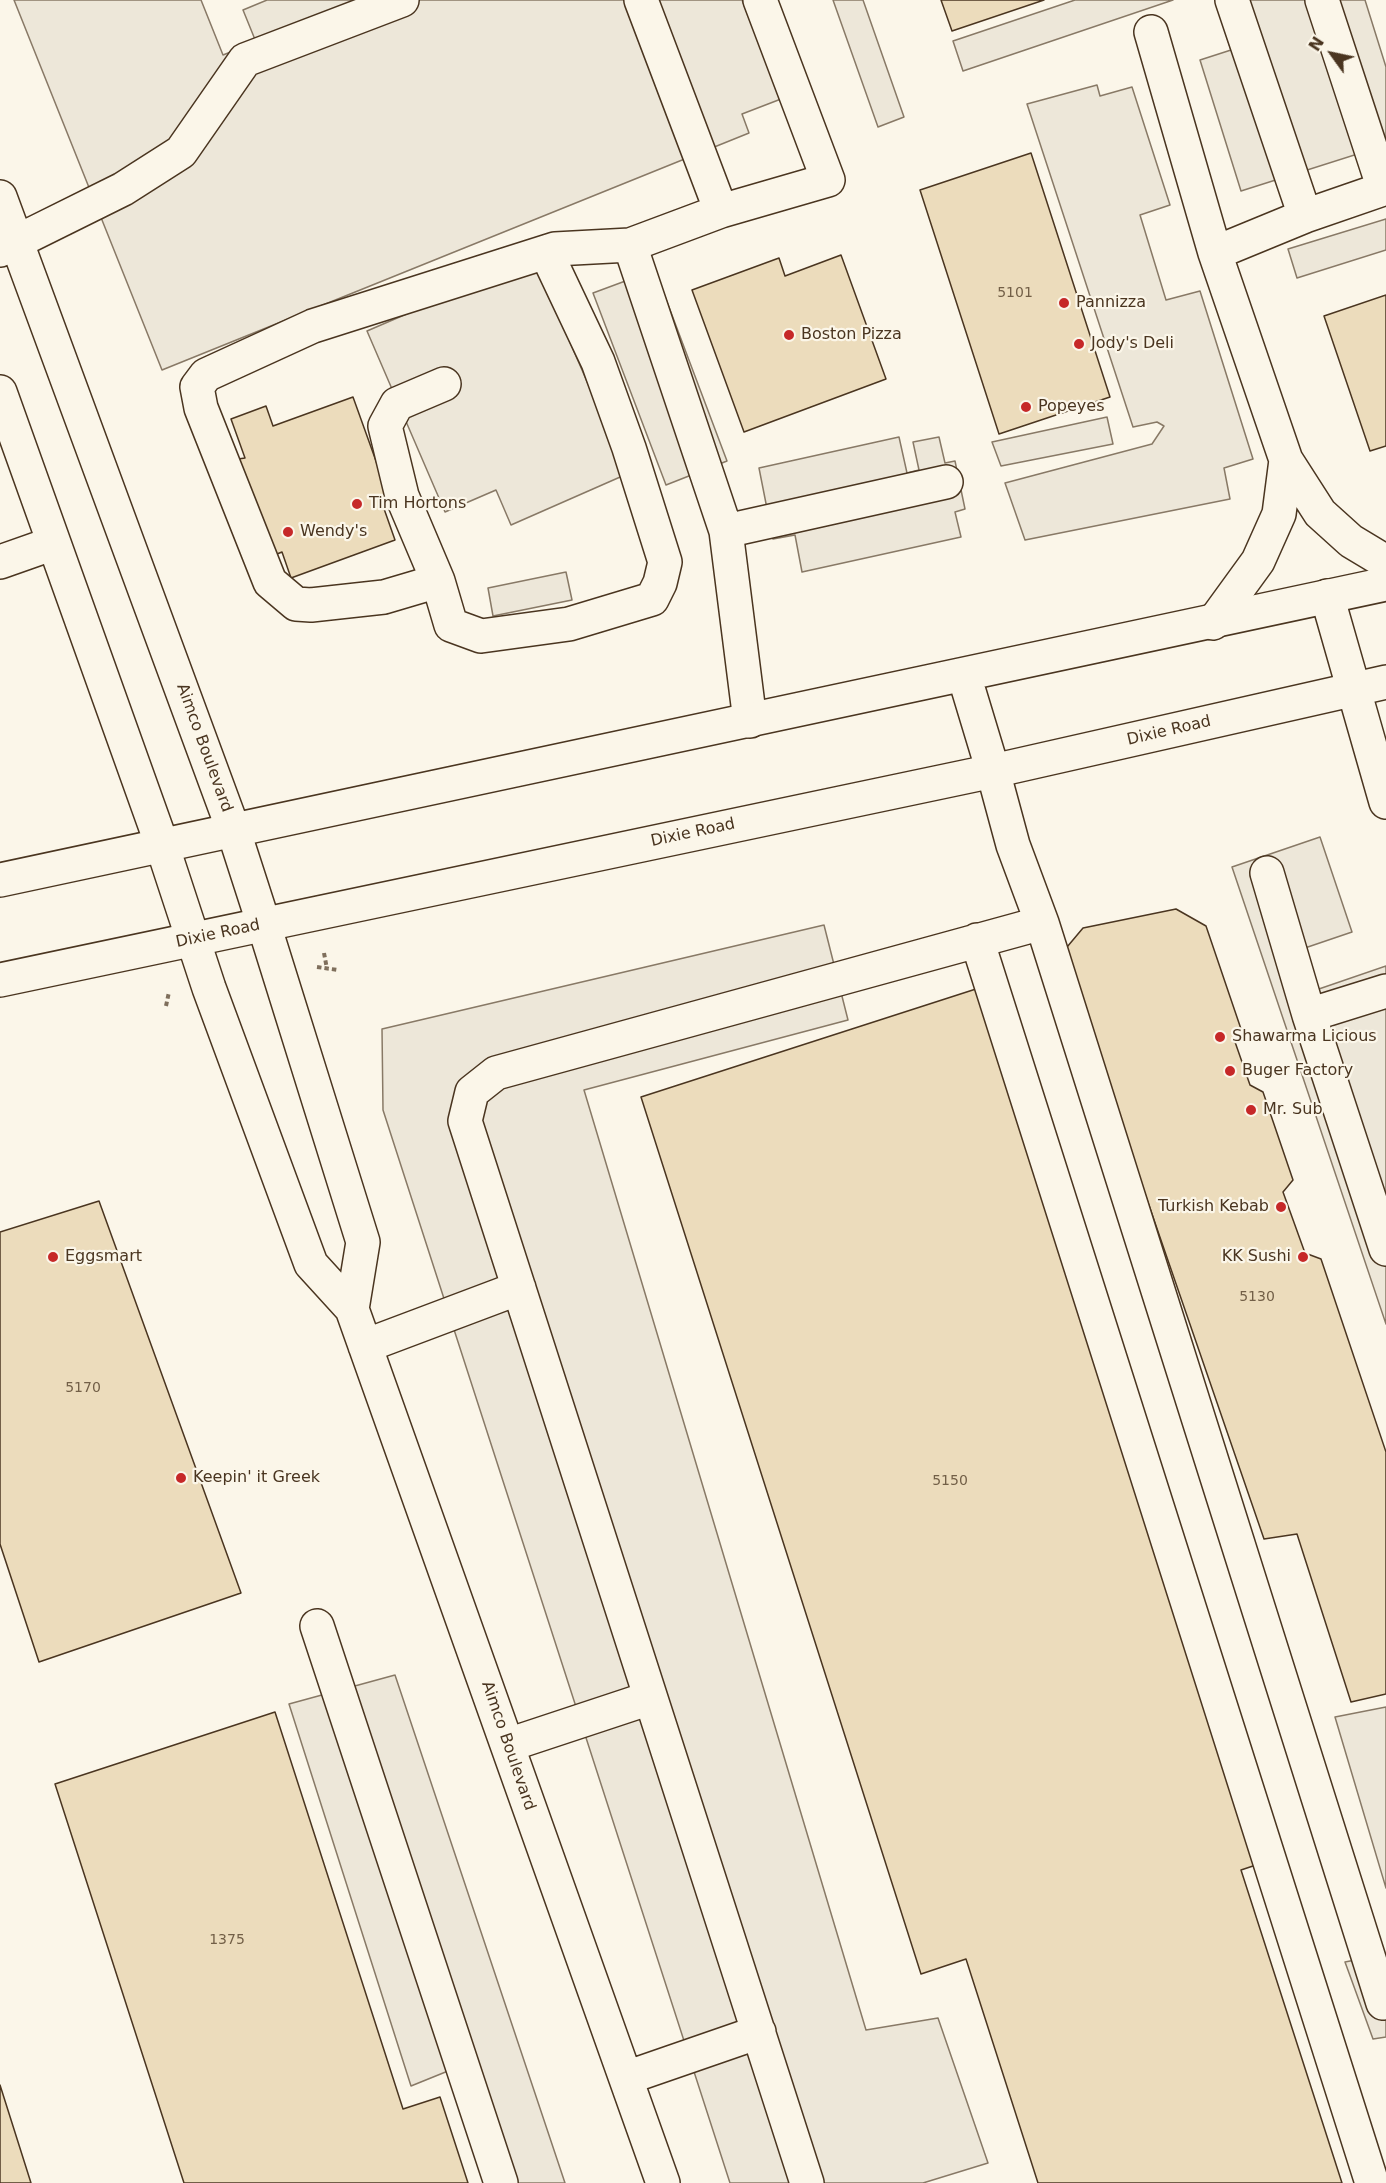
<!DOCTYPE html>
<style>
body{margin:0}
#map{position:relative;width:1386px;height:2183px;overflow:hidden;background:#fbf6e9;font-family:"DejaVu Sans",sans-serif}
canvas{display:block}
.north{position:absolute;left:1302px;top:24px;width:60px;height:60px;-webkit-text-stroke:4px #fbf6e9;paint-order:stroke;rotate:303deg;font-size:16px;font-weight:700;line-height:24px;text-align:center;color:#4a3520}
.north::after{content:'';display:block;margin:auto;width:21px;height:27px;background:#4a3520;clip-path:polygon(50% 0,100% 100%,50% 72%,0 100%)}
</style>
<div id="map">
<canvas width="1386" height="2183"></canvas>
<div class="north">N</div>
</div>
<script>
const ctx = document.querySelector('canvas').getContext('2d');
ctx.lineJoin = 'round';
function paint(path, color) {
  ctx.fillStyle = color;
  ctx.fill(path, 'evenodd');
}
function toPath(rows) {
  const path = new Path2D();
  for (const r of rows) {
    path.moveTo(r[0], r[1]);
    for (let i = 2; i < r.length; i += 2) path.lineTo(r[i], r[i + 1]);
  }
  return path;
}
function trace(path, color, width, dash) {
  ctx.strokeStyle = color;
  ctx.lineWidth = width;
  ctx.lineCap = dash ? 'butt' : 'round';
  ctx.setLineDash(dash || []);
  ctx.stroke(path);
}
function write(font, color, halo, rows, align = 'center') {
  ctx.font = font + ' "DejaVu Sans",sans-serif';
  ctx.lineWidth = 4.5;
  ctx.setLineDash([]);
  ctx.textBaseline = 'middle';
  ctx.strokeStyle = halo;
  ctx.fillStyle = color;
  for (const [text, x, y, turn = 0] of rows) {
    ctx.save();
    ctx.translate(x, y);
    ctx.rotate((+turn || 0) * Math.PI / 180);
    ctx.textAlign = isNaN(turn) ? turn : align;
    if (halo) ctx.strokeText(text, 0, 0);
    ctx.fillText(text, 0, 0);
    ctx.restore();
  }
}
const parking = toPath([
 [14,0,201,0,223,55,256,42,243,10,267,0,350,0,351,2,357,0,742,0,781,99,742,114,749,133,162,370,14,0],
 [833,0,863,0,904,117,878,127,833,0],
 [1075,0,1173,0,963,71,953,41,1075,0],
 [1215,0,1365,0,1386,67,1386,145,1241,191,1200,60,1231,50,1215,0],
 [1097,85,1100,96,1132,87,1170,205,1140,215,1166,300,1200,291,1253,459,1224,468,1230,499,1025,540,1005,483,1152,444,1164,426,1157,422,1133,427,1027,104,1097,85],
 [1386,219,1386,250,1297,278,1288,249,1386,219],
 [534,259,627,474,511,525,496,490,445,512,367,331,534,259],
 [655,270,727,461,666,485,593,293,655,270],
 [1107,417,1113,444,1001,466,992,442,1107,417],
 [899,437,907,473,919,470,913,442,939,437,945,463,955,461,965,509,955,512,961,537,802,572,795,535,773,539,759,468,899,437],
 [566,572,572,600,493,616,488,588,566,572],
 [1320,837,1352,932,1299,950,1313,991,1386,966,1386,1324,1232,867,1320,837],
 [824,925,848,1020,584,1090,866,2030,938,2018,988,2163,923,2183,730,2183,383,1110,382,1029,824,925],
 [395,1675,565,2183,486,2183,448,2071,411,2086,289,1704,395,1675],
 [1386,1707,1386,1888,1335,1717,1386,1707],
 [1386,1954,1386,2037,1373,2039,1345,1962,1386,1954]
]);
const building = toPath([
 [941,0,1044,0,952,31,941,0],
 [1031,153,1110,397,999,434,920,190,1031,153],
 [841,255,886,379,744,432,692,290,779,258,785,276,841,255],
 [1386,295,1386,446,1370,451,1324,316,1386,295],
 [353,397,390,500,382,503,395,540,291,578,282,552,272,556,238,459,245,458,231,419,266,406,273,426,353,397],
 [1176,909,1206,926,1241,1029,1234,1039,1250,1085,1263,1092,1293,1180,1283,1192,1305,1253,1321,1259,1386,1452,1386,1694,1351,1702,1297,1534,1264,1539,1062,953,1083,928,1176,909],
 [979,988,1259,1864,1241,1870,1342,2183,1038,2183,966,1959,921,1974,641,1097,979,988],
 [99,1201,241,1593,39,1662,0,1544,0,1232,99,1201],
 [275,1712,403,2109,440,2097,468,2183,184,2183,55,1784,275,1712],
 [0,2085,31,2183,0,2183,0,2085]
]);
const path = toPath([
 [324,953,327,969],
 [317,967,338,970],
 [166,1006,169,992]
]);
const minor = toPath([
 [641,0,721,211,630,245,726,531,750,721],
 [1232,0,1305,216,1386,188],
 [1322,0,1384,189],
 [1151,32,1215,253,1286,460,1320,513,1351,541,1386,562],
 [0,197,233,829,264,925,363,1242,352,1309],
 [721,211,828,180,760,0],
 [0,250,123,189,181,152,245,60,402,0],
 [1215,253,1305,216],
 [444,384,397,404,385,426,402,496,438,581,384,597,311,605,296,604,270,582,201,408,197,387,206,375,313,326,555,249,630,245],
 [0,392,162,845,209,988,311,1264,352,1309,663,2183],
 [726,531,946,482],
 [0,562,54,543],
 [438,581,451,625,481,636,569,624,652,599,660,583,665,562,629,448,598,362,546,252],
 [1327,596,1386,802],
 [1213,623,1258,561,1279,514,1286,460],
 [993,771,1013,845,1042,923,1383,2003,1386,2002],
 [1267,873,1309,1015,1386,1249],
 [977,940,1372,2183],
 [1309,1015,1386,991],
 [365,1346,519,1288],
 [317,1626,501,2183],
 [508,1745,650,1698],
 [626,2078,759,2032],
 [807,2183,465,1121,472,1092,496,1073,1042,923]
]);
const major = toPath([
 [964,675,993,771],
 [0,880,1386,584],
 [0,980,993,771,1386,682]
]);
const markers = [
 [1064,303,6,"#c62828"],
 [789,335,6,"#c62828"],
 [1079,344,6,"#c62828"],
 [1026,407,6,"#c62828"],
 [357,504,6,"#c62828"],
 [288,532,6,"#c62828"],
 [1220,1037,6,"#c62828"],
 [1230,1071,6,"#c62828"],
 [1251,1110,6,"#c62828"],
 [1281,1207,6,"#c62828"],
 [53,1257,6,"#c62828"],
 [1303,1257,6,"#c62828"],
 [181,1478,6,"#c62828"]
];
const numberNames = [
 ["5101",1015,293],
 ["5130",1257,1297],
 ["5170",83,1388],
 ["5150",950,1481],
 ["1375",227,1940]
];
const poiNames = [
 ["Pannizza",1076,303],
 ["Boston Pizza",801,335],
 ["Jody's Deli",1091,344],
 ["Popeyes",1038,407],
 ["Tim Hortons",369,504],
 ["Wendy's",300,532],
 ["Shawarma Licious",1232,1037],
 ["Buger Factory",1242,1071],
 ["Mr. Sub",1263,1110],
 ["Turkish Kebab",1269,1207,"right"],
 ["Eggsmart",65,1257],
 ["KK Sushi",1291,1257,"right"],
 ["Keepin' it Greek",193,1478]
];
const streetNames = [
 ["Dixie Road",1169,731,-13],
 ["Aimco Boulevard",204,748,70],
 ["Dixie Road",693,833,-12],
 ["Dixie Road",218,934,-12],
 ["Aimco Boulevard",508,1746,71]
];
paint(parking, '#ede7d9');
trace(parking, '#887966', 1.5);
paint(building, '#ecdcbc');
trace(building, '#4a3520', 1.5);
trace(minor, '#4a3520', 36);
trace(major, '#4a3520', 36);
trace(path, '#7f6f5c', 4, [4.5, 3]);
trace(minor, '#fbf6e9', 33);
trace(major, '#fbf6e9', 33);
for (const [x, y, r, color] of markers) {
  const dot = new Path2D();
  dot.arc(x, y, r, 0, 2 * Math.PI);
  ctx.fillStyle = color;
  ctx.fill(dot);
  trace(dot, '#fbf6e9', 2);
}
write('14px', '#725f47', null, numberNames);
write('16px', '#4a3520', '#fbf6e9', poiNames, 'left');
write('16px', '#4a3520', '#fbf6e9', streetNames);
</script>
